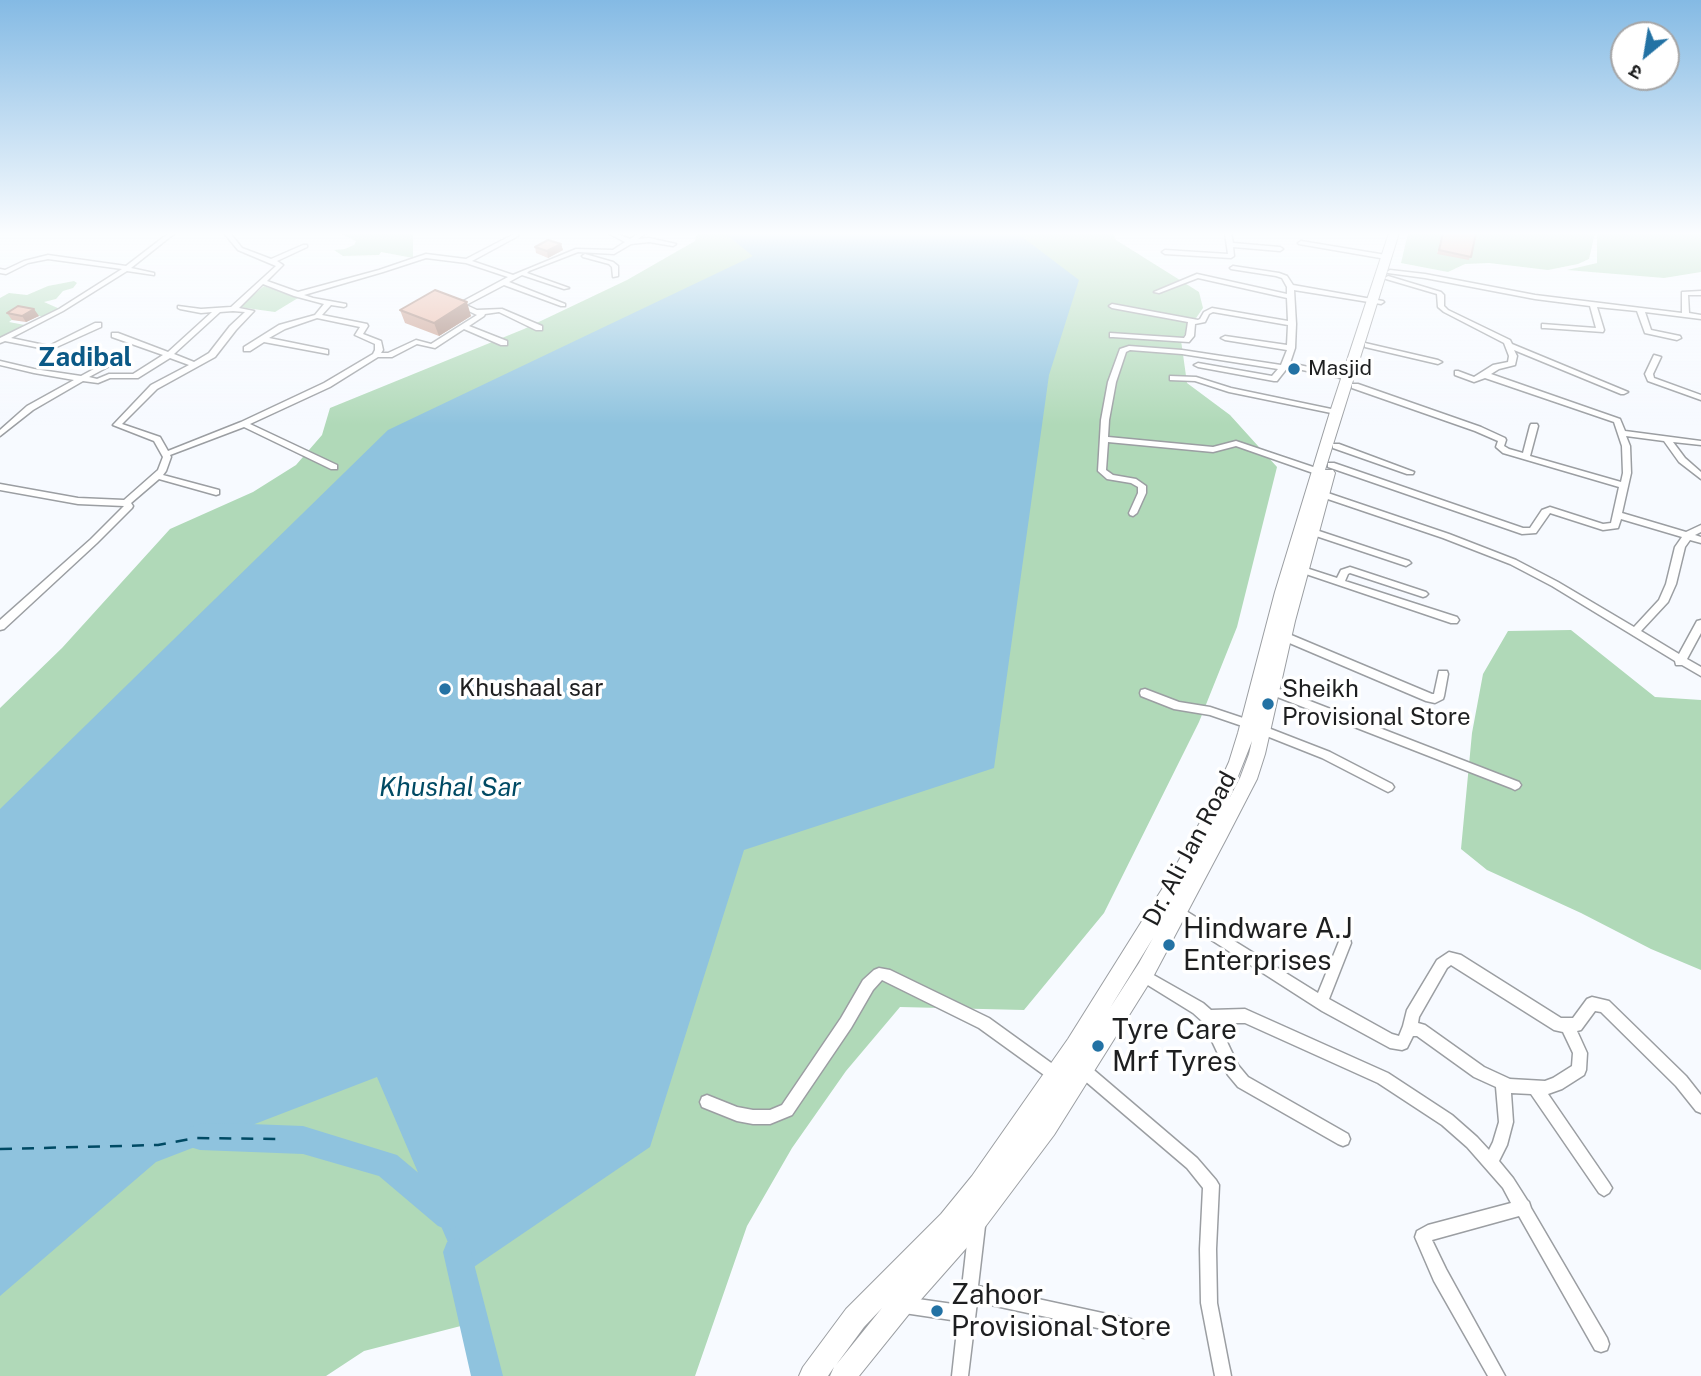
<!DOCTYPE html>
<meta charset="utf-8">
<style>
body{margin:0}
#map{position:relative;width:1701px;height:1376px;overflow:hidden;background:#f7faff;font-family:"Public Sans","Noto Sans Devanagari",sans-serif}
canvas{display:block}
.north{position:absolute;left:1610px;top:21px;width:70px;height:70px;box-sizing:border-box;background:#fff;border:2px solid #a5a5a6;border-radius:50%;rotate:210deg;font-size:19px;font-weight:700;line-height:28px;text-align:center;color:#1e1f20}
.north::after{content:'';display:block;margin:auto;width:24px;height:32px;background:#2372a4;clip-path:polygon(50% 0,100% 100%,50% 72%,0 100%)}
</style>
<div id="map">
<canvas width="1701" height="1376"></canvas>
<div class="north">उ</div>
</div>
<script>
const ctx = document.querySelector('canvas').getContext('2d');
ctx.lineJoin = 'round';
function paint(path, color) {
  ctx.fillStyle = color;
  ctx.fill(path, 'evenodd');
}
function toPath(rows) {
  const path = new Path2D();
  for (const r of rows) {
    path.moveTo(r[0], r[1]);
    for (let i = 2; i < r.length; i += 2) path.lineTo(r[i], r[i + 1]);
  }
  return path;
}
function trace(path, color, width, dash) {
  ctx.strokeStyle = color;
  ctx.lineWidth = width;
  ctx.lineCap = dash ? 'butt' : 'round';
  ctx.setLineDash(dash || []);
  ctx.stroke(path);
}
function write(font, color, halo, rows, align = 'center') {
  ctx.font = font + ' "Public Sans",sans-serif';
  ctx.lineWidth = 7;
  ctx.setLineDash([]);
  ctx.textBaseline = 'middle';
  ctx.strokeStyle = halo;
  ctx.fillStyle = color;
  for (const [text, x, y, turn = 0] of rows) {
    ctx.save();
    ctx.translate(x, y);
    ctx.rotate((+turn || 0) * Math.PI / 180);
    ctx.textAlign = isNaN(turn) ? turn : align;
    if (halo) ctx.strokeText(text, 0, 0);
    ctx.fillText(text, 0, 0);
    ctx.restore();
  }
}
const green = toPath([
 [339,233,413,233,413,258,381,252,379,255,343,256,334,250,345,249,354,245,356,241],
 [697,233,1114,233,1116,240,1199,292,1203,308,1181,340,1187,383,1230,415,1277,467,1237,627,1199,722,1104,913,1024,1010,900,1007,846,1071,792,1148,747,1226,695,1376,495,1376,484,1320,364,1351,326,1376,0,1376,0,708,62,648,170,529,253,492,296,465,322,435,330,408,524,329,627,280,695,241],
 [1408,233,1443,233,1437,254,1458,233,1595,233,1589,259,1578,264,1548,270,1489,263,1465,264,1448,272,1401,263],
 [1597,233,1701,233,1701,272,1664,278,1567,270,1597,263],
 [74,281,77,283,73,288,63,291,56,299,44,302,60,309,46,317,21,313,9,322,30,326,0,340,0,298,9,293,27,295,48,286],
 [264,286,298,298,275,312,239,307],
 [1571,630,1655,697,1701,700,1701,970,1651,949,1581,913,1487,870,1461,849,1472,733,1483,674,1508,631]
]);
const water = toPath([
 [724,233,1017,233,1079,280,1049,375,994,768,744,850,650,1147,462,1275,377,1077,156,1162,0,1296,0,809,388,430,753,256]
]);
const river = toPath([
 [224,1123,303,1126,397,1155,458,1206,462,1216,458,1226,448,1230,438,1226,379,1176,303,1154,200,1150,190,1147,187,1137,190,1127,200,1124,224,1123],
 [457,1238,467,1242,471,1252,503,1376,471,1376,443,1252,447,1242,457,1238]
]);
const ferry = toPath([
 [0,1149,158,1145,195,1138,276,1139]
]);
const minor = toPath([
 [169,233,175,233,131,268,154,273,154,275,127,271,63,311,11,338,49,346,95,323,101,323,101,327,50,350,5,341,0,343,0,338,59,309,122,269,48,259,28,263,6,274,0,273,0,269,5,270,24,261,48,255,126,266,169,233],
 [224,233,230,233,242,248,271,259,303,245,307,245,307,247,277,261,283,265,267,281,298,292,379,270,426,254,466,259,516,233,518,234,518,236,472,261,513,275,576,249,613,250,625,242,608,233,615,233,630,239,639,233,646,233,638,239,649,238,676,244,673,246,649,242,631,244,614,254,578,252,529,271,527,273,569,288,564,289,522,275,509,282,565,304,565,306,561,306,504,285,466,305,477,310,502,309,542,326,542,330,536,330,499,312,485,314,484,316,469,326,507,341,507,345,501,345,464,329,435,348,417,344,392,357,378,357,330,387,250,424,337,465,337,469,331,469,244,427,170,455,171,457,166,471,163,475,219,490,219,494,216,495,159,479,131,503,133,506,132,508,97,543,4,629,0,630,0,620,91,539,124,506,78,504,0,490,0,484,78,498,124,500,158,470,163,457,154,441,113,425,151,385,189,365,170,358,138,378,110,378,98,383,83,381,33,410,0,436,0,430,27,406,74,380,34,373,0,365,0,361,34,369,81,376,114,358,118,360,117,362,89,377,97,379,109,374,133,374,163,355,112,337,112,333,118,333,168,352,212,312,201,313,180,309,178,308,178,306,201,309,231,307,276,266,238,250,224,233],
 [426,258,466,263,508,277,456,305,477,315,431,344,416,340,388,353,381,353,383,350,381,341,363,334,368,326,367,324,322,315,331,305,344,307,346,306,346,304,313,298,304,295,383,272,426,258],
 [263,284,294,296,324,304,315,315,279,325,244,347,244,351,250,351,264,342,328,354,328,350,269,338,285,329,317,318,360,327,355,335,375,344,375,350,373,354,324,383,241,422,168,451,160,437,122,424,157,389,215,357,236,330,254,311,239,308,263,284],
 [233,311,245,312,230,326,209,353,194,362,174,354,220,312,233,311],
 [1225,233,1231,233,1233,243,1280,247,1283,249,1280,251,1233,247,1234,256,1231,258,1165,254,1162,252,1165,250,1228,254,1225,233],
 [1301,241,1386,255,1389,257,1386,259,1299,244,1298,243,1301,241],
 [585,254,613,262,618,266,618,276,613,277,612,267,609,264,583,257,582,256,585,254],
 [1233,266,1279,273,1287,276,1293,285,1383,301,1384,302,1381,304,1294,290,1296,324,1295,348,1290,363,1350,376,1350,380,1288,367,1277,381,1274,381,1198,367,1194,365,1198,363,1272,376,1278,369,1182,354,1130,350,1126,352,1116,382,1109,420,1108,437,1213,447,1236,441,1322,470,1323,472,1322,474,1316,474,1236,446,1213,452,1108,442,1106,470,1113,475,1136,479,1146,486,1146,493,1137,513,1133,516,1130,515,1129,513,1138,493,1138,487,1131,483,1107,479,1098,471,1101,420,1108,382,1120,349,1129,346,1182,350,1281,365,1287,350,1225,340,1221,338,1225,336,1287,345,1288,325,1213,312,1209,314,1205,322,1195,324,1194,336,1189,342,1113,337,1110,337,1110,333,1184,338,1186,335,1188,322,1112,308,1109,306,1112,304,1198,320,1200,319,1204,312,1212,308,1288,321,1287,298,1198,278,1159,293,1154,292,1197,274,1287,294,1287,287,1282,278,1276,276,1231,269,1230,268,1233,266],
 [1390,270,1425,274,1535,295,1682,313,1682,292,1701,291,1701,295,1688,295,1689,313,1701,315,1701,319,1645,312,1651,330,1680,336,1681,338,1677,340,1645,333,1637,311,1597,307,1604,330,1603,332,1545,328,1542,328,1542,324,1596,328,1590,306,1535,299,1425,278,1388,273,1387,272,1390,270],
 [1388,276,1441,292,1444,295,1444,306,1448,310,1510,340,1512,344,1628,392,1624,394,1621,394,1514,350,1517,356,1515,365,1499,369,1491,374,1620,419,1625,431,1701,441,1701,445,1673,442,1685,458,1701,472,1701,479,1679,462,1664,441,1626,436,1630,446,1631,473,1622,513,1686,532,1701,525,1701,532,1695,535,1701,537,1701,543,1690,540,1685,547,1676,584,1668,602,1641,631,1679,654,1697,621,1701,620,1701,633,1687,659,1701,667,1701,676,1682,665,1676,665,1675,661,1552,586,1510,564,1443,538,1313,494,1313,490,1319,490,1449,534,1516,560,1558,582,1634,627,1659,600,1666,584,1675,547,1682,537,1621,519,1618,528,1603,530,1550,513,1536,533,1522,534,1328,467,1328,463,1334,463,1523,528,1530,528,1542,510,1550,507,1603,524,1611,523,1619,487,1503,453,1496,447,1498,441,1475,431,1352,388,1352,384,1358,384,1481,427,1505,438,1506,440,1504,446,1509,449,1523,453,1530,426,1531,424,1537,424,1538,426,1530,456,1621,482,1623,473,1622,446,1614,422,1485,378,1474,382,1455,375,1455,371,1458,371,1474,377,1493,365,1508,362,1509,356,1504,343,1444,312,1438,307,1437,294,1386,279,1385,278,1388,276],
 [1365,343,1438,360,1442,362,1438,364,1365,347,1365,343],
 [1654,355,1661,357,1653,374,1654,378,1701,395,1701,400,1648,381,1645,374,1654,355],
 [1170,376,1196,377,1231,388,1336,410,1340,412,1336,414,1229,392,1195,381,1170,380,1170,376],
 [1333,444,1339,444,1414,472,1413,474,1407,474,1333,448,1333,444],
 [1313,529,1409,561,1411,563,1406,566,1310,534,1308,532,1313,529],
 [1303,567,1337,578,1341,570,1350,567,1426,592,1428,594,1426,596,1423,597,1350,573,1348,574,1345,581,1457,617,1459,620,1457,623,1451,623,1300,572,1298,570,1303,567],
 [1284,632,1432,694,1434,694,1439,671,1447,671,1448,674,1444,696,1443,699,1435,703,1426,701,1280,639,1279,636,1284,632],
 [1266,684,1519,782,1521,785,1519,788,1515,790,1511,788,1262,691,1261,688,1262,685,1266,684],
 [1145,689,1179,702,1210,707,1252,721,1253,724,1252,727,1248,728,1210,715,1174,709,1141,696,1140,693,1141,690,1145,689],
 [1263,726,1330,752,1392,784,1394,787,1392,790,1388,792,1384,790,1322,758,1259,733,1258,730,1259,727,1263,726],
 [1178,906,1318,993,1340,939,1345,937,1350,939,1351,943,1329,999,1392,1034,1399,1036,1403,1026,1407,1010,1437,960,1449,952,1461,955,1561,1018,1573,1018,1587,999,1592,997,1609,1001,1686,1076,1701,1095,1701,1113,1696,1111,1676,1086,1601,1012,1595,1011,1581,1030,1577,1031,1587,1053,1586,1070,1584,1075,1562,1089,1548,1094,1609,1183,1612,1188,1609,1193,1604,1196,1599,1193,1531,1094,1511,1093,1513,1122,1507,1145,1499,1161,1513,1178,1527,1200,1529,1202,1531,1208,1607,1338,1609,1344,1607,1350,1601,1352,1595,1350,1519,1216,1432,1240,1446,1269,1505,1376,1488,1376,1434,1281,1415,1237,1417,1231,1428,1225,1511,1203,1503,1188,1467,1147,1442,1125,1378,1083,1245,1023,1218,1023,1238,1065,1248,1077,1348,1134,1350,1139,1348,1144,1343,1146,1338,1144,1238,1087,1228,1075,1203,1022,1193,1013,1138,979,1136,975,1138,971,1143,969,1203,1003,1211,1010,1245,1009,1388,1073,1452,1115,1477,1137,1489,1150,1493,1142,1499,1122,1496,1087,1474,1077,1417,1036,1413,1036,1407,1048,1402,1050,1390,1048,1322,1011,1174,916,1172,912,1174,908,1178,906],
 [1451,965,1554,1030,1563,1032,1573,1053,1572,1066,1553,1078,1545,1081,1510,1079,1484,1067,1425,1025,1418,1023,1419,1017,1447,968,1451,965],
 [879,968,890,970,989,1018,1061,1070,1063,1075,1061,1080,1056,1082,1051,1080,979,1028,882,980,873,990,851,1028,792,1115,770,1124,753,1124,737,1121,702,1107,700,1102,702,1097,707,1095,737,1107,753,1110,770,1110,782,1105,841,1018,863,980,874,970,879,968],
 [1083,1063,1088,1065,1197,1158,1216,1180,1219,1185,1216,1249,1217,1303,1231,1376,1215,1376,1201,1303,1200,1249,1203,1188,1187,1168,1078,1075,1076,1070,1078,1065,1083,1063],
 [977,1218,982,1221,985,1226,978,1286,1144,1322,1150,1324,1152,1330,1150,1336,1144,1338,977,1302,968,1376,952,1376,958,1321,904,1313,898,1311,896,1305,898,1299,904,1297,960,1305,969,1226,972,1221,977,1218]
]);
const primary = toPath([
 [1389,233,1399,233,1325,470,1333,470,1335,473,1295,621,1265,754,1257,779,1226,839,1153,977,1054,1135,985,1227,917,1304,859,1376,830,1376,834,1367,828,1376,799,1376,803,1367,846,1309,941,1214,972,1176,1068,1039,1169,878,1208,808,1229,762,1238,733,1275,592,1330,412,1389,233],
 [1252,741,1249,754,1240,778,1229,799,1252,741],
 [1153,938,1139,963,1110,1008,1153,938],
 [882,1308,836,1365,864,1327,882,1308]
]);
const wall = toPath([
 [1443,233,1476,233,1469,260,1437,254],
 [561,244,563,250,548,258,536,253,535,247],
 [400,310,471,316,439,336,405,323],
 [7,313,39,316,26,322,12,320]
]);
const shadedWall = toPath([
 [561,244,563,250,548,258,547,251],
 [467,302,471,316,439,336,434,323],
 [34,309,39,316,26,322,22,316]
]);
const building = toPath([
 [1443,233,1476,233,1471,257,1439,250,1443,233],
 [548,240,561,244,547,251,535,247,548,240],
 [435,290,467,302,434,323,400,310,435,290],
 [18,306,34,309,22,316,7,313,18,306]
]);
const markers = [
 [1294,369,7,"#2372a4"],
 [445,689,7,"#2372a4"],
 [1268,704,7,"#2372a4"],
 [1169,945,7,"#2372a4"],
 [1098,1046,7,"#2372a4"],
 [937,1311,7,"#2372a4"]
];
const farPoinames = [
 ["Masjid",1308,369]
];
const poiNames = [
 ["Khushaal sar",459,689],
 ["Sheikh",1282,690],
 ["Provisional Store",1282,718]
];
const streetNames = [
 ["Dr. Ali Jan Road",1190,849,-62]
];
const farDistrictnames = [
 ["Zadibal",85,358]
];
const waterNames = [
 ["Khushal Sar",450,788]
];
const nearPoinames = [
 ["Hindware A.J",1183,929],
 ["Enterprises",1183,961],
 ["Tyre Care",1112,1030],
 ["Mrf Tyres",1112,1062],
 ["Zahoor",951,1295],
 ["Provisional Store",951,1327]
];
paint(green, '#b0d9b8');
paint(water, '#8fc3de');
paint(river, '#8fc3de');
trace(ferry, '#004a64', 2.5, [12, 10]);
trace(minor, '#9b9ea2', 3);
trace(primary, '#9b9ea2', 2);
paint(minor, '#fff');
paint(primary, '#fff');
paint(wall, '#ca9d8d');
paint(shadedWall, '#a48073');
paint(building, '#ebb7a4');
trace(building, '#a48073', 2);
const sky = ctx.createLinearGradient(0, 0, 0, 425);
sky.addColorStop(0, '#84bae4');
sky.addColorStop(0.55, '#fbfdff');
sky.addColorStop(1, '#fbfdff00');
ctx.fillStyle = sky;
ctx.fillRect(0, 0, 1701, 425);
for (const [x, y, r, color] of markers) {
  const dot = new Path2D();
  dot.arc(x, y, r, 0, 2 * Math.PI);
  ctx.fillStyle = color;
  ctx.fill(dot);
  trace(dot, '#fff', 2.5);
}
write('21px', '#1e1f20', '#fff', farPoinames, 'left');
write('24px', '#1e1f20', '#fff', poiNames, 'left');
write('24px', '#1e1f20', '#fff', streetNames);
write('bold 26px', '#0b5986', '#fff', farDistrictnames);
write('italic 26px', '#004a64', '#fff', waterNames);
write('28px', '#1e1f20', '#fff', nearPoinames, 'left');
</script>
